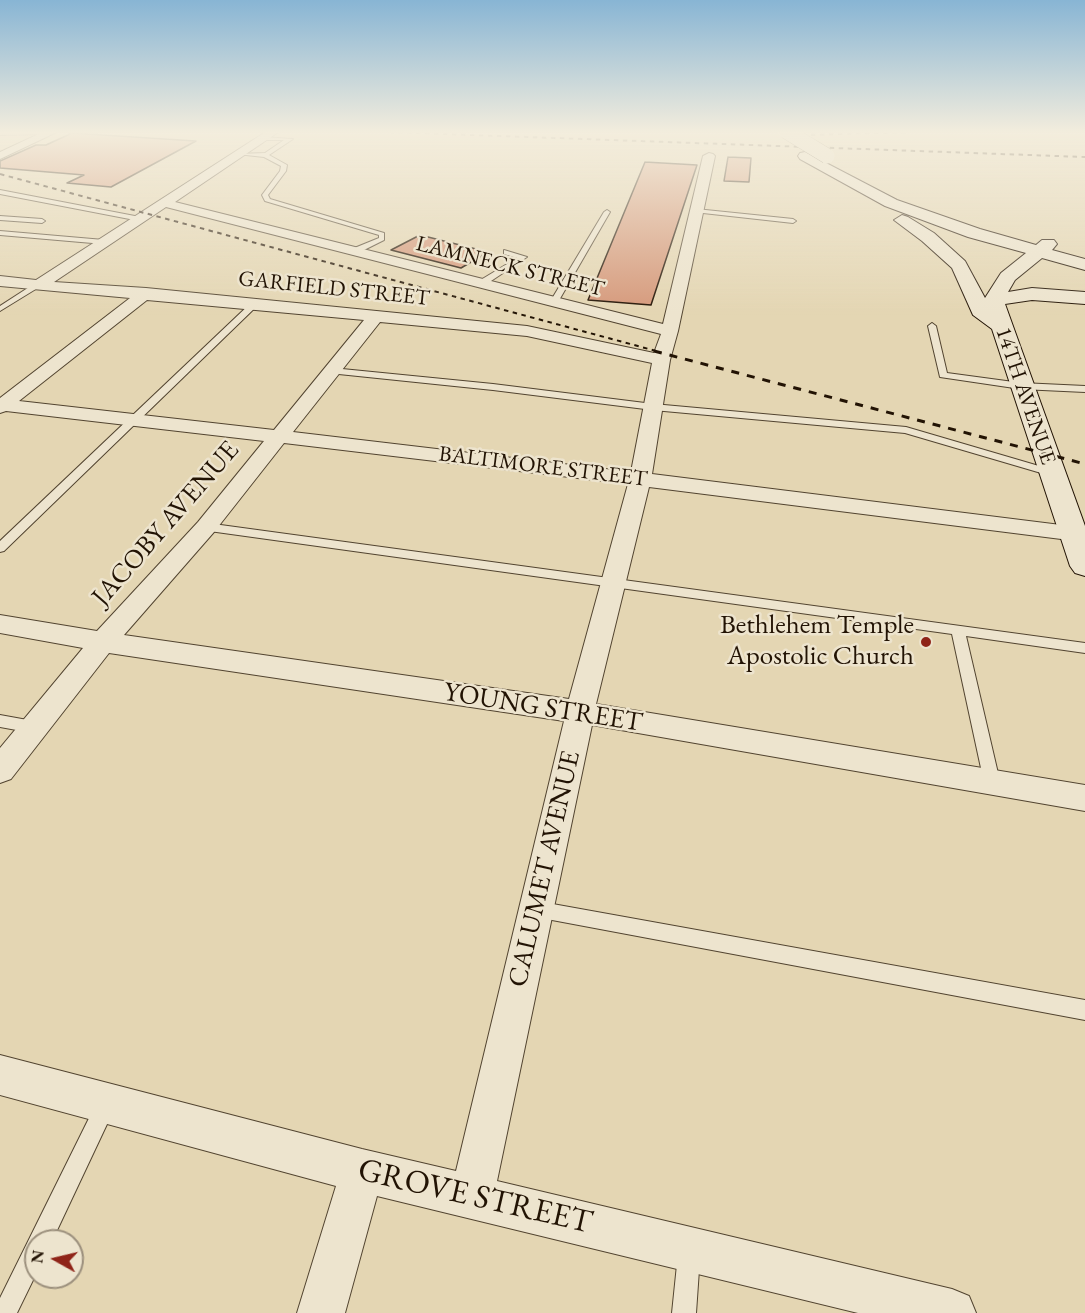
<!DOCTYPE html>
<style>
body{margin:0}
#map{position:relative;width:1085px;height:1313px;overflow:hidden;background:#e4d6b3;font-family:"EB Garamond",serif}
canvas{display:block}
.north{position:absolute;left:24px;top:1229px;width:60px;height:60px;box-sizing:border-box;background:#ede4ce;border:2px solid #9c907d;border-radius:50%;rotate:278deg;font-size:16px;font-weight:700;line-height:24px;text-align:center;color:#221304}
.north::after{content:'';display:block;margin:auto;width:21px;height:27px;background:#8f2418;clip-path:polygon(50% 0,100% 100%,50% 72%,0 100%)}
</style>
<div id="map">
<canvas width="1085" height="1313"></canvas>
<div class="north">N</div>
</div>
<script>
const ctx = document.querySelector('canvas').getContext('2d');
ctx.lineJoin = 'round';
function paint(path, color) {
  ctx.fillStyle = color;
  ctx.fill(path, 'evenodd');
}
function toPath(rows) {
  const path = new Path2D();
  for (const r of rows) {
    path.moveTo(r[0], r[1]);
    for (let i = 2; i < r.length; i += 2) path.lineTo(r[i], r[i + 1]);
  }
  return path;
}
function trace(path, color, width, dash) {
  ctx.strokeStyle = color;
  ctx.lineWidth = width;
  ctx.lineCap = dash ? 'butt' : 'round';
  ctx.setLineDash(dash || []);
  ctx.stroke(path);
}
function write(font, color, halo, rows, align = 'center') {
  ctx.font = font + ' "EB Garamond",serif';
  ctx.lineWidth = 5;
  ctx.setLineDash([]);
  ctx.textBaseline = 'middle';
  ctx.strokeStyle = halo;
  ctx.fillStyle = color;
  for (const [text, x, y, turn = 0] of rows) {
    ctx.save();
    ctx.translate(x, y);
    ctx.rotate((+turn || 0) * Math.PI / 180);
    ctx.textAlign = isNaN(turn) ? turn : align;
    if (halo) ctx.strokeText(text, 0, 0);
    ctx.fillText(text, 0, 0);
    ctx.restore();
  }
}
const building = toPath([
 [72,133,196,141,111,187,67,183,84,175,0,168,0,161,36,145,46,145,72,133],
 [728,157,751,158,749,182,724,181,728,157],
 [645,162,697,165,651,305,588,300,645,162],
 [420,235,488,252,461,268,391,250,420,235]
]);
const lane = toPath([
 [0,131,47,132,50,134,0,135,0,131],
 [263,137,293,139,269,155,287,165,286,171,268,195,270,199,384,233,384,240,358,253,352,253,352,249,379,238,379,235,265,201,262,195,280,171,281,166,264,157,237,154,265,153,284,140,265,140,263,137],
 [0,190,140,217,143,219,140,221,0,194,0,190],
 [696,209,793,219,796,221,793,223,694,212,696,209],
 [607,210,610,212,558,302,551,304,550,302,604,212,607,210],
 [0,216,42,219,45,221,42,223,0,220,0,216],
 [0,231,104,240,108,242,104,244,0,235,0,231],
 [504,250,527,257,485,285,479,285,479,281,517,258,504,254,504,250],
 [37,282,44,284,0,311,0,306,37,282],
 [252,302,259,304,4,551,0,552,0,541,252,302],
 [932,323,936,326,947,373,1021,383,1085,386,1085,392,1021,389,940,377,928,326,932,323],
 [332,368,493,384,653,404,906,427,1056,471,1057,473,1052,476,1048,475,905,433,653,410,493,390,329,373,327,371,332,368],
 [206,523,1085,643,1085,653,966,636,1000,782,997,787,992,788,987,787,984,782,952,634,202,530,202,524,206,523],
 [0,715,33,721,38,723,40,727,38,731,33,733,0,727,0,715],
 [536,901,1085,1000,1085,1020,536,917,530,915,527,909,530,903,536,901],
 [106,1095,113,1098,116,1105,52,1241,36,1241,36,1274,17,1313,0,1313,0,1298,99,1098,106,1095],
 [689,1244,697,1247,700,1255,696,1313,672,1313,678,1255,681,1247,689,1244]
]);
const street = toPath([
 [45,131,59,131,0,159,0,152,45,131],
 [267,131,280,131,175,202,663,324,703,156,709,153,713,154,715,156,678,331,670,360,652,474,1085,528,1085,542,649,487,596,704,1085,785,1085,811,592,725,497,1181,952,1289,969,1296,976,1313,858,1313,377,1196,345,1313,297,1313,336,1186,0,1095,0,1055,362,1149,456,1171,564,721,109,653,11,779,0,783,0,748,83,648,0,633,0,615,97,631,198,522,264,441,6,411,0,413,0,398,130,298,0,286,0,276,36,280,267,131],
 [166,207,661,334,654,353,527,326,146,288,54,282,166,207],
 [147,300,364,320,274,430,19,401,147,300],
 [380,322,527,336,652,363,631,472,293,432,380,322],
 [284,443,628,484,569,699,124,635,214,532,284,443]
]);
const secondary = toPath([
 [805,152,897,200,980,229,1036,245,1042,240,1054,240,1057,244,1052,250,1085,259,1085,270,1042,258,1015,280,1008,292,1032,288,1085,292,1085,304,1032,300,1005,304,1085,526,1085,576,1075,573,1070,566,992,329,973,315,952,268,922,241,894,220,902,215,908,217,934,233,965,261,985,298,1001,273,1026,253,968,237,885,206,800,159,798,156,800,153,805,152]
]);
const railFar1 = toPath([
 [362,131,1085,157],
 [802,135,949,131],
 [0,174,660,352]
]);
const rail = toPath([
 [654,351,1085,464]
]);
const secondaryBridge = toPath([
 [786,131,827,156]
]);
const markers = [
 [926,642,6,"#8f2418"]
];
const farStreetnames = [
 ["LAMNECK STREET",510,267,14],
 ["GARFIELD STREET",334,289,6],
 ["14TH AVENUE",1025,396,71],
 ["BALTIMORE STREET",543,467,7]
];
const streetNames = [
 ["JACOBY AVENUE",166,524,-49],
 ["YOUNG STREET",543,708,9],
 ["CALUMET AVENUE",545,869,-77]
];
const poiNames = [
 ["Bethlehem Temple",914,626],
 ["Apostolic Church",914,657]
];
const nearStreetnames = [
 ["GROVE STREET",475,1197,13]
];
paint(building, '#d5987a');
trace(building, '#221304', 1.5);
trace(lane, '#524430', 2);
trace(street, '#524430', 2);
trace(secondary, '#221304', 2);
paint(lane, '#ede4ce');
paint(street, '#ede4ce');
paint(secondary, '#ede4ce');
trace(railFar1, '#221304', 2, [4.5, 4.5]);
trace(rail, '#221304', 3, [8, 8]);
trace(secondaryBridge, '#221304', 16, []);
trace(secondaryBridge, '#ede4ce', 15);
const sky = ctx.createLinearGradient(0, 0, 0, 315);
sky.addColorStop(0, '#88b5d4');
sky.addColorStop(0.42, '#f3eddd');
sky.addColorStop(1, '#f3eddd00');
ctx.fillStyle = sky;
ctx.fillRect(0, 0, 1085, 315);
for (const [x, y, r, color] of markers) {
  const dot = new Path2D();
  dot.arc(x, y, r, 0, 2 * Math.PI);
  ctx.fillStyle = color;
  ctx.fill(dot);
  trace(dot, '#ede4ce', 2);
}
write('22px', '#221304', '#ede4ce', farStreetnames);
write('27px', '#221304', '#ede4ce', streetNames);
write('27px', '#221304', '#ede4ce', poiNames, 'right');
write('33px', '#221304', '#ede4ce', nearStreetnames);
</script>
